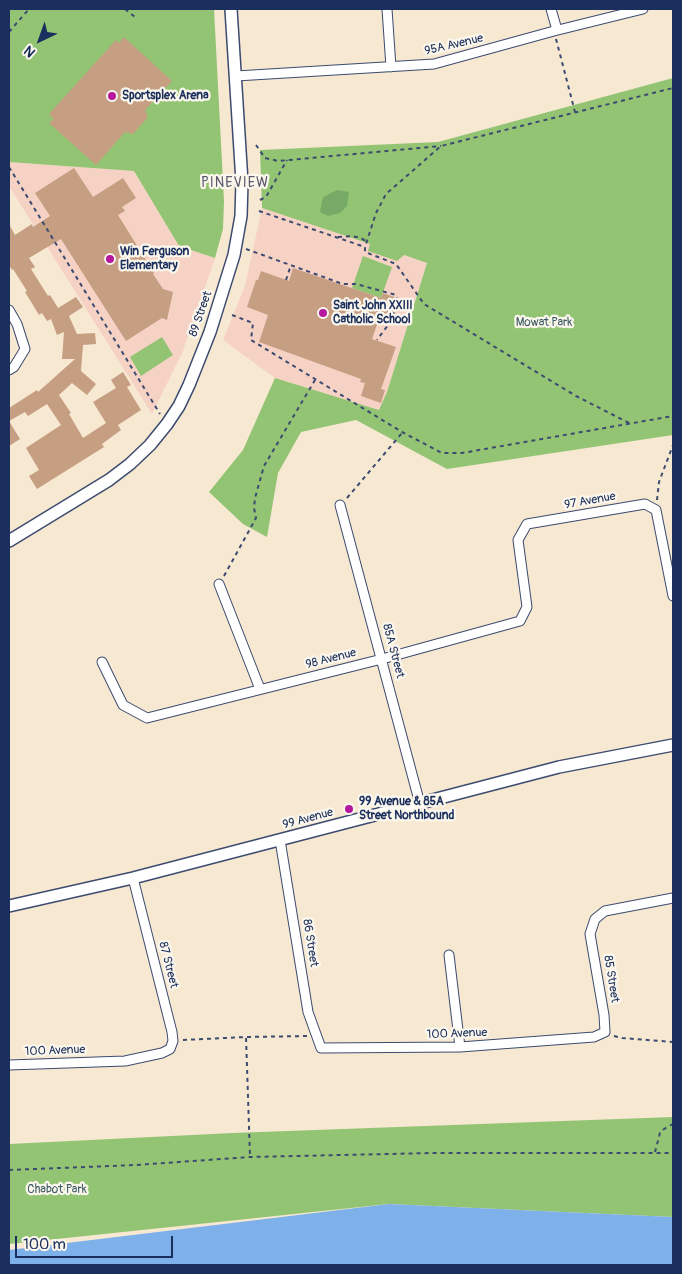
<!DOCTYPE html>
<style>
body{margin:0}
#map{position:relative;width:682px;height:1274px;overflow:hidden;background:#f7e8d2;font-family:Pangolin,sans-serif}
canvas{display:block}
.frame{position:absolute;inset:0;border:10px solid #1b2f5e;pointer-events:none}
.north{position:absolute;left:15px;top:15px;width:50px;height:50px;-webkit-text-stroke:4px #fbf7ec;paint-order:stroke;rotate:222deg;font-size:14px;font-weight:700;line-height:20px;text-align:center;color:#1b2f5e}
.north::after{content:'';display:block;margin:auto;width:18px;height:22px;background:#1b2f5e;clip-path:polygon(50% 0,100% 100%,50% 72%,0 100%)}
.scale{position:absolute;left:15px;top:1236px;width:158px;height:22px;box-sizing:border-box;border:2px solid #1b2f5e;border-top:0;padding-left:6px;font-size:15px;line-height:18px;white-space:nowrap;color:#1b2f5e;-webkit-text-stroke:4px #fbf7ec;paint-order:stroke}
</style>
<div id="map">
<canvas width="682" height="1274"></canvas>
<div class="frame"></div>
<div class="north">N</div>
<div class="scale">100 m</div>
</div>
<script>
const ctx = document.querySelector('canvas').getContext('2d');
ctx.lineJoin = 'round';
function paint(path, color) {
  ctx.fillStyle = color;
  ctx.fill(path, 'evenodd');
}
function toPath(rows) {
  const path = new Path2D();
  for (const r of rows) {
    path.moveTo(r[0], r[1]);
    for (let i = 2; i < r.length; i += 2) path.lineTo(r[i], r[i + 1]);
  }
  return path;
}
function trace(path, color, width, dash) {
  ctx.strokeStyle = color;
  ctx.lineWidth = width;
  ctx.lineCap = dash ? 'butt' : 'round';
  ctx.setLineDash(dash || []);
  ctx.stroke(path);
}
function write(font, color, halo, rows, align = 'center') {
  ctx.font = font + ' Pangolin,sans-serif';
  ctx.lineWidth = 4.5;
  ctx.setLineDash([]);
  ctx.textBaseline = 'middle';
  ctx.strokeStyle = halo;
  ctx.fillStyle = color;
  for (const [text, x, y, turn = 0] of rows) {
    ctx.save();
    ctx.translate(x, y);
    ctx.rotate((+turn || 0) * Math.PI / 180);
    ctx.textAlign = isNaN(turn) ? turn : align;
    if (halo) ctx.strokeText(text, 0, 0);
    ctx.fillText(text, 0, 0);
    ctx.restore();
  }
}
const built = toPath([
 [9,162,134,171,179,246,215,258,183,351,152,414,9,186],
 [262,208,427,263,381,411,275,378,223,340,245,286]
]);
const green = toPath([
 [9,9,214,9,224,201,223,229,215,258,179,246,134,171,9,162],
 [673,78,673,435,447,469,356,420,301,432,278,473,267,537,243,524,209,492,243,450,275,378,379,410,387,392,427,263,404,255,397,261,368,251,370,244,262,208,260,150,438,142],
 [363,256,392,267,381,298,352,288],
 [162,337,173,355,141,376,130,357],
 [673,1117,673,1217,389,1204,9,1244,9,1144,233,1133]
]);
const forest = toPath([
 [337,190,349,192,347,206,340,213,328,216,320,212,323,197]
]);
const water = toPath([
 [389,1204,673,1217,673,1265,9,1265,9,1250]
]);
const building = toPath([
 [124,37,172,81,145,110,148,117,133,134,125,132,96,165,49,123,54,119,49,114,116,40,119,43],
 [74,168,93,197,123,178,136,198,122,207,125,211,118,215,154,273,153,274,163,289,173,292,167,320,162,318,126,341,61,239,29,258,35,267,31,269,48,296,50,295,58,308,76,297,83,307,69,316,77,334,95,333,96,344,83,345,81,371,96,384,87,395,72,383,59,395,71,413,69,414,83,438,106,423,93,402,116,388,111,380,123,372,131,385,127,387,141,410,118,425,121,430,102,444,104,447,37,489,29,476,39,470,26,448,61,425,47,404,28,416,25,412,9,421,20,439,9,446,9,408,37,390,38,392,75,359,62,359,64,332,57,335,51,319,47,321,42,313,39,315,25,292,27,291,13,269,12,270,9,265,9,224,15,235,32,224,33,227,50,216,35,193],
 [293,268,381,298,383,293,397,298,390,319,380,316,372,339,396,347,381,389,385,390,381,403,361,396,365,383,360,382,361,379,259,342,268,315,247,307,256,280,258,280,261,271,289,281]
]);
const path = toPath([
 [125,9,135,17],
 [9,32,29,9],
 [556,39,575,112],
 [256,145,265,158,278,161,441,146],
 [9,167,160,414],
 [260,200,266,197,287,160],
 [259,211,362,246],
 [338,237,352,236,361,238,367,242],
 [246,249,343,284,356,284,396,295,398,301,391,321,377,340],
 [286,280,291,265],
 [232,315,253,323,251,340,402,432,442,453,462,453,673,416],
 [382,318,391,321],
 [629,423,576,396,424,304,396,264,365,252,365,247,376,213,386,194,441,146,673,88],
 [347,498,402,433],
 [657,500,659,482,673,445],
 [224,576,256,518,254,508,255,498,264,466,315,380],
 [614,1036,622,1038,673,1042],
 [247,1037,307,1036],
 [183,1040,246,1037,250,1156],
 [655,1152,660,1133,664,1129,673,1124],
 [9,1170,136,1165,250,1157,433,1153,673,1153]
]);
const minor = toPath([
 [387,9,391,67],
 [551,9,557,30],
 [236,76,434,64,554,31,643,9],
 [9,310,17,324,25,349,14,367,9,370],
 [340,505,420,804],
 [219,584,260,689],
 [102,662,123,705,147,718,382,659,520,621,527,607,518,540,527,524,645,504,656,510,673,596],
 [280,840,308,1012,321,1048,460,1047,594,1037,605,1032,604,1015,590,934,595,919,605,911,673,898],
 [449,955,460,1047],
 [9,1065,125,1061,162,1053,170,1049,173,1041,172,1032,133,878]
]);
const tertiary = toPath([
 [9,541,109,480,130,464,150,445,167,424,179,406,189,385,210,332,234,255,241,216,242,182,231,9],
 [9,906,133,878,559,767,673,745]
]);
const markers = [
 [112,96,5,"#b5179e"],
 [110,259,5,"#b5179e"],
 [323,313,5,"#b5179e"],
 [349,809,5,"#b5179e"]
];
const streetNames = [
 ["95A Avenue",454,45,-13],
 ["89 Street",201,314,-71],
 ["97 Avenue",590,501,-10],
 ["85A Street",393,651,75],
 ["98 Avenue",331,659,-14],
 ["99 Avenue",308,819,-15],
 ["86 Street",310,943,81],
 ["87 Street",168,965,76],
 ["85 Street",611,979,81],
 ["100 Avenue",457,1034,-2],
 ["100 Avenue",55,1051,-2]
];
const poiNames = [
 ["Sportsplex Arena",122,96],
 ["Win Ferguson",120,252],
 ["Elementary",120,266],
 ["Saint John XXIII",333,306],
 ["Catholic School",333,320],
 ["99 Avenue & 85A",359,802],
 ["Street Northbound",359,816]
];
const parkNames = [
 ["Mowat Park",544,323],
 ["Chabot Park",57,1190]
];
const neighbourhoodNames = [
 ["PINEVIEW",235,183]
];
paint(built, '#f6d2c5');
paint(green, '#93c474');
paint(forest, '#76aa66');
paint(water, '#7eb0ea');
paint(building, '#c69e82');
trace(minor, '#3c4b6f', 11);
trace(tertiary, '#3c4b6f', 14);
trace(path, '#3c4b6f', 2, [4, 4]);
trace(minor, '#fff', 9);
trace(tertiary, '#fff', 11);
for (const [x, y, r, color] of markers) {
  const dot = new Path2D();
  dot.arc(x, y, r, 0, 2 * Math.PI);
  ctx.fillStyle = color;
  ctx.fill(dot);
  trace(dot, '#fbf7ec', 2);
}
write('12px', '#1b2f5e', '#fbf7ec', streetNames);
write('bold 12px', '#1b2f5e', '#fbf7ec', poiNames, 'left');
write('12px', '#3f5c65', '#fbf7ec', parkNames);
ctx.letterSpacing = '1px';
write('14px', '#57566b', '#fbf7ec', neighbourhoodNames);
ctx.letterSpacing = '0px';
</script>
